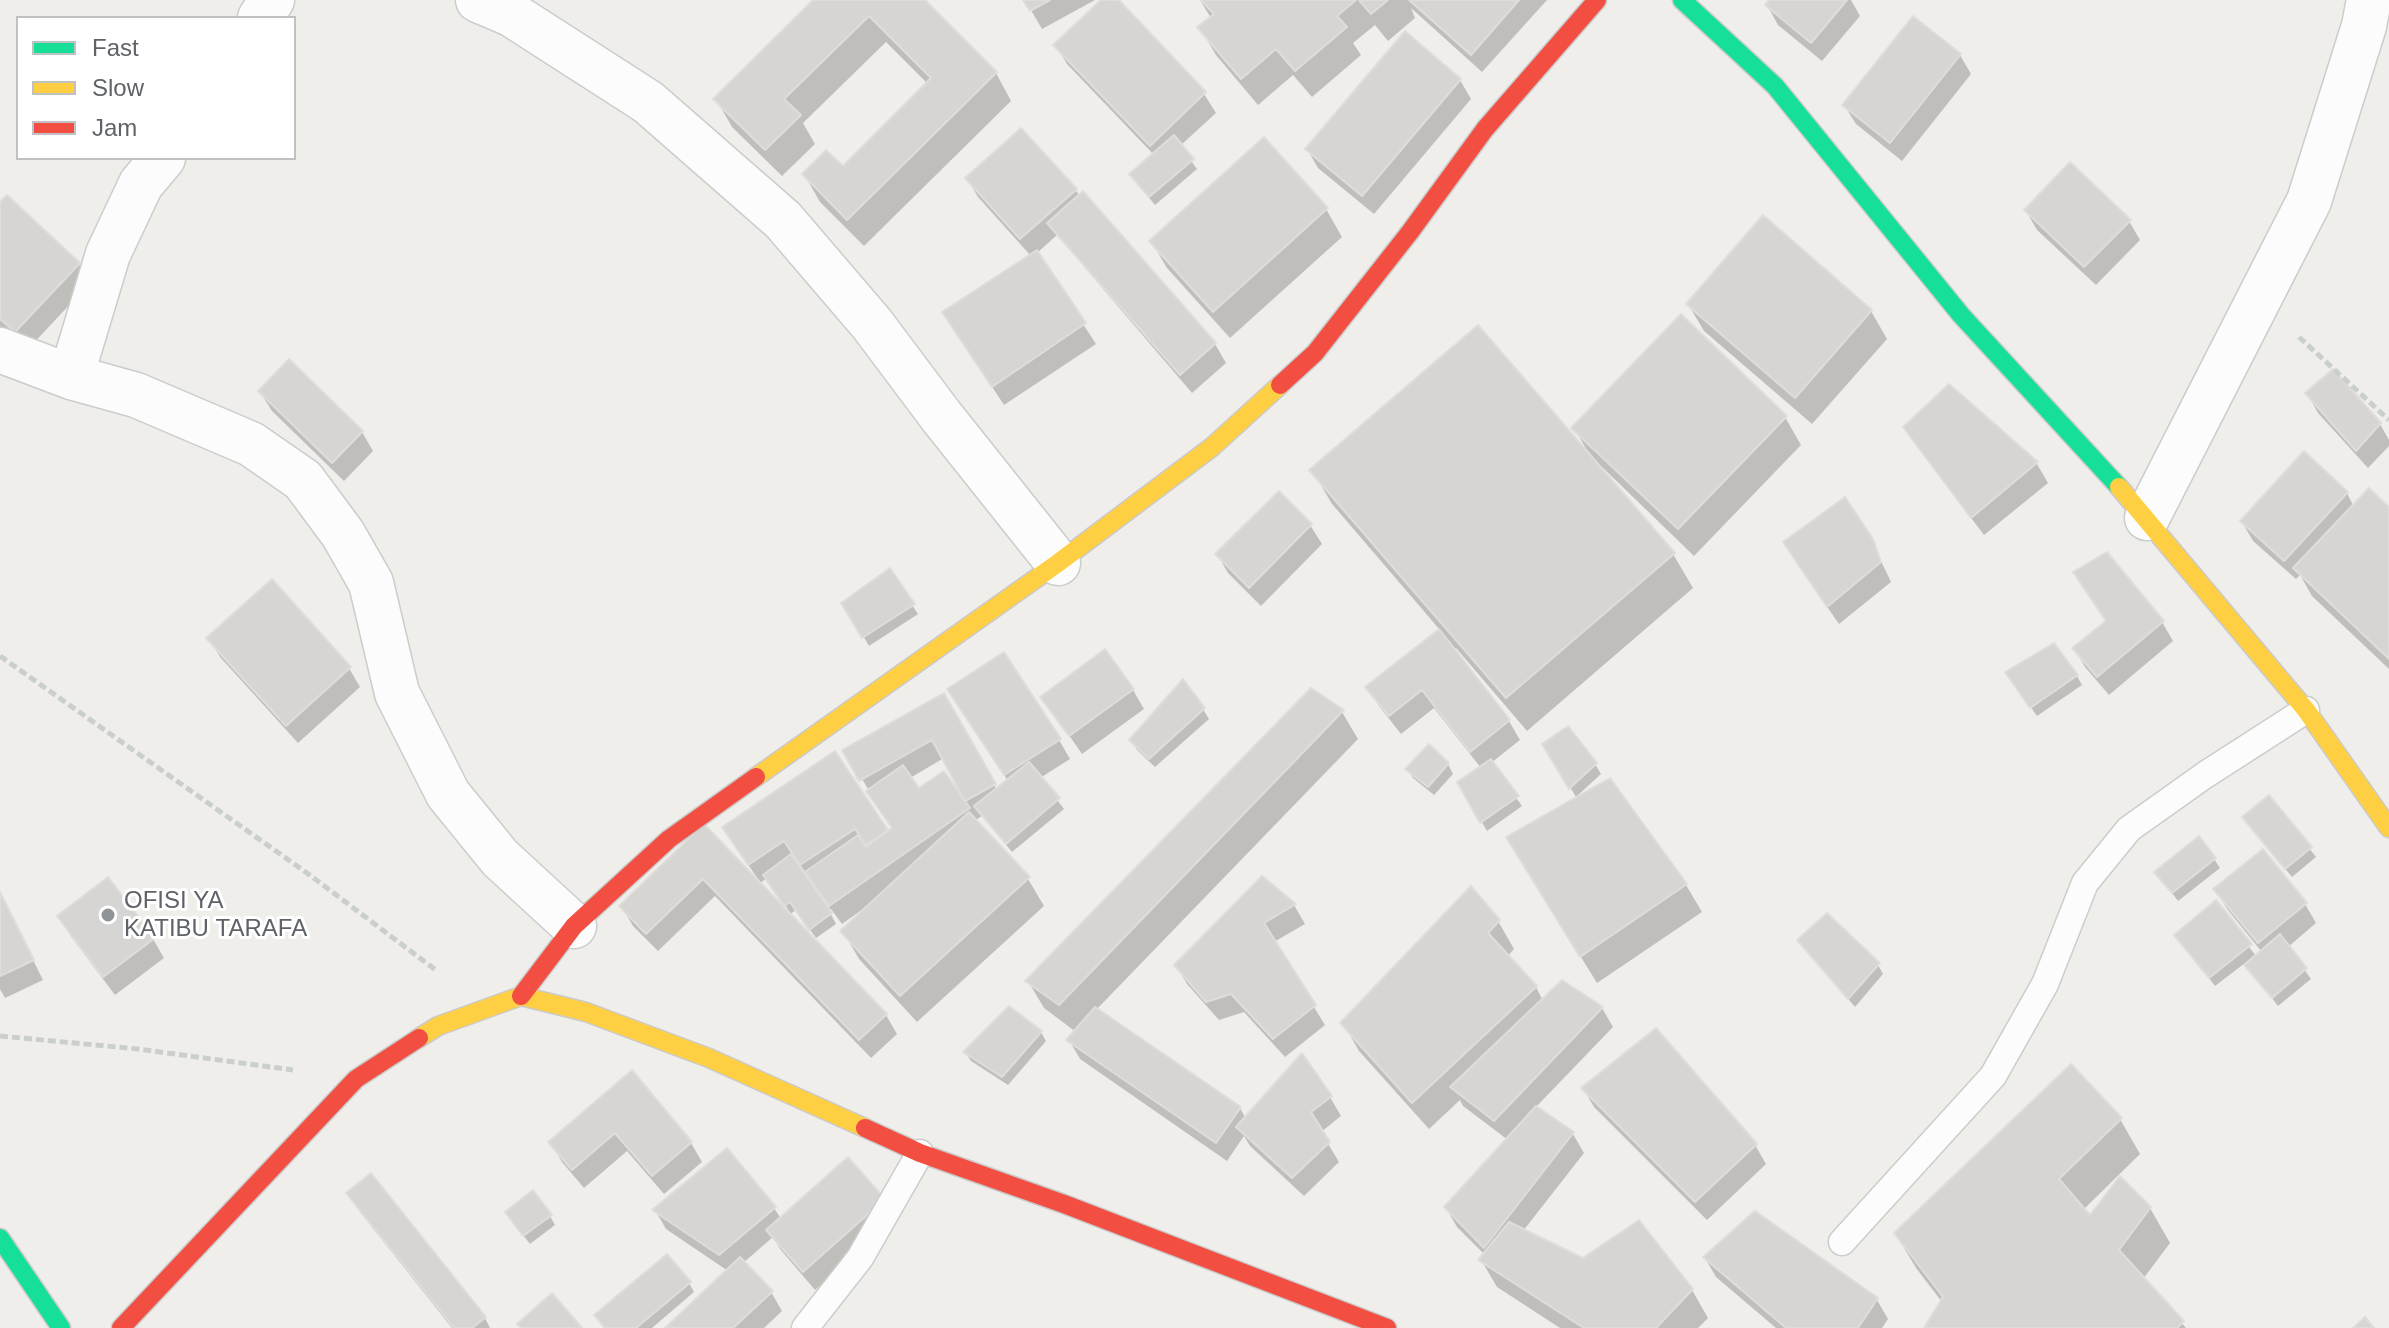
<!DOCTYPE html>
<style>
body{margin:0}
#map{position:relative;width:2389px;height:1328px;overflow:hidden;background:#efeeea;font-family:Helvetica,sans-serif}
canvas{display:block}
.legend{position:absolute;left:16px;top:16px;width:280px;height:144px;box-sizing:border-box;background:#fff;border:2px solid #bfc1c3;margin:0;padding:10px 14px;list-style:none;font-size:24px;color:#5f6368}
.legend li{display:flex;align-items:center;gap:16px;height:40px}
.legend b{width:40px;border:2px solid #bfc1c3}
</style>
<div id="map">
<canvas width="2389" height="1328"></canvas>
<ul class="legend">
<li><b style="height:10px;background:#16e098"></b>Fast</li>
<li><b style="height:10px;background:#ffcf43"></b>Slow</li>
<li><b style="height:10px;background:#f24e42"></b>Jam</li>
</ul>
</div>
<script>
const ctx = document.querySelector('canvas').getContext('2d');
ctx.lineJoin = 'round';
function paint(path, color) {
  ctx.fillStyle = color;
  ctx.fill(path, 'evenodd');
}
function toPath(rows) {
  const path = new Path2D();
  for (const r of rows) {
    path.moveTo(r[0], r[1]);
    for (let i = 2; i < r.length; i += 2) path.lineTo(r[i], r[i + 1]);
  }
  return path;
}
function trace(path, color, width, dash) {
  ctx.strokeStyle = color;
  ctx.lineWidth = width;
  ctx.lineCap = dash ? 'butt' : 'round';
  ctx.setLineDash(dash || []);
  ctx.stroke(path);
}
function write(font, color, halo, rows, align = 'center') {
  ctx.font = font + ' Helvetica,sans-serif';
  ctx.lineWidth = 6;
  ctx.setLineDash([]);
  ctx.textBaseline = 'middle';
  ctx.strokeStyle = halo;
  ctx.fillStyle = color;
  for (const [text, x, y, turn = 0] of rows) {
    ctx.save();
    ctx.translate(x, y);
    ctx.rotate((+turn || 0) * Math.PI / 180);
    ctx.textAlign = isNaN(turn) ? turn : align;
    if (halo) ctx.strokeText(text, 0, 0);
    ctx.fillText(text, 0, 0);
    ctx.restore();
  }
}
const shadow = toPath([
 [816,0,923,0,996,73,1011,101,864,246,820,202,804,174,843,169,928,84,886,42,803,123,815,144,782,176,732,127,716,99],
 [1025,0,1095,0,1042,29],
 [1104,0,1116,0,1204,94,1216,113,1180,146,1197,169,1155,205,1131,175,1154,155,1067,64,1056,45],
 [1200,0,1547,0,1482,72,1411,8,1415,18,1388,41,1375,25,1353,43,1361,55,1312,97,1293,75,1258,105,1216,55,1200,28,1211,18],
 [1772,0,1851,0,1860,16,1822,61,1778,25,1767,5],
 [1960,55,1971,74,1902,161,1856,124,1844,105],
 [1460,80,1471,99,1374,214,1318,168,1307,149],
 [967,178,1075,190,1215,344,1226,363,1192,393,1057,235,1037,253,1096,344,1004,405,956,332,1031,256,978,197],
 [0,205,79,264,90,283,27,350,0,326],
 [1326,209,1342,237,1230,338,1167,268,1151,241],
 [2026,211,2129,221,2140,240,2096,285,2037,230],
 [1688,304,1871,311,1887,339,1812,424,1704,331],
 [289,362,362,432,373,451,344,481,272,411,260,392],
 [1949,386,2037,464,2048,483,1984,535,1917,446,1906,427],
 [2307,393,2380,424,2389,440,2389,446,2368,468,2318,413],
 [1785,417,1801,445,1694,556,1602,467,1600,469,1673,554,1693,588,1527,731,1456,648,1453,650,1509,721,1520,740,1491,763,1522,806,1487,831,1459,782,1481,768,1434,708,1401,734,1379,706,1368,687,1440,630,1332,504,1312,470,1588,452,1574,428],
 [2347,493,2354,507,2389,510,2389,669,2312,596,2300,575,2296,579,2253,541,2242,522],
 [1310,525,1322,544,1261,606,1228,573,1217,554],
 [1871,540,1891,582,1839,624,1796,562],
 [889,571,918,614,869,646,844,603],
 [2107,622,2162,622,2173,641,2109,695,2085,667,2074,648],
 [209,638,349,668,360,687,298,743,220,657],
 [2077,676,2082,685,2037,716,2013,682],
 [1133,690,1144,709,1082,754,1043,698],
 [943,695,997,790,1008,781,961,708,1059,740,1070,759,1040,778,1064,809,1012,852,982,816,974,821,1028,879,1044,906,917,1022,859,959,843,931,862,913,860,911,842,924,831,909,829,911,836,924,816,938,796,910,789,915,886,1015,897,1034,871,1058,715,896,658,951,633,926,622,907,704,827,758,884,760,882,736,847,835,754,888,834,893,830,845,751],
 [944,758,968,805,966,806,919,790,910,778],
 [796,859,806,873,803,875,793,861],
 [767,878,791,914,789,915,759,884],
 [814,883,821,896,819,898,810,885],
 [1203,709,1209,719,1155,767,1137,750,1131,740],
 [1342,712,1358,739,1096,1010,1240,1108,1246,1119,1330,1097,1341,1116,1321,1132,1339,1162,1304,1196,1250,1146,1244,1136,1227,1161,1080,1059,1069,1040,1076,1032,1044,1008,1028,981],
 [1544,744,1595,764,1601,774,1576,797],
 [1448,764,1453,774,1434,795,1413,778,1408,769],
 [1609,780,1686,885,1702,912,1597,983,1524,865],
 [2269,797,2316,857,2292,877,2250,826],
 [2214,859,2220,868,2178,901,2156,872],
 [1263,879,1294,905,1305,924,1274,942,1325,1025,1285,1057,1244,1012,1219,1020,1187,984,1176,965],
 [2216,890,2305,904,2316,923,2288,947,2311,979,2278,1006,2245,963,2215,986,2176,935,2216,903,2256,956,2262,952,2227,909],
 [0,894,43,980,5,998,0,989],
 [59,916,153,939,164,958,115,995,70,935],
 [1498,921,1514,949,1507,957,1536,987,1543,1001,1563,983,1602,1008,1613,1027,1535,1108,1573,1134,1584,1153,1523,1231,1583,1261,1692,1290,1708,1318,1698,1328,1560,1328,1497,1287,1481,1260,1485,1255,1457,1227,1446,1208,1508,1140,1463,1106,1460,1100,1429,1129,1359,1051,1343,1023],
 [1799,940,1878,965,1883,974,1855,1007],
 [1041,1032,1046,1041,1008,1085,971,1061,965,1052],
 [632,1073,691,1143,702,1162,664,1194,627,1151,584,1188,562,1162,551,1143],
 [1583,1088,1755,1145,1766,1164,1707,1220,1594,1107],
 [2120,1119,2140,1154,2083,1210,2090,1218,2150,1208,2170,1243,2143,1279,2186,1328,1926,1328,1942,1302,1916,1268,1896,1234],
 [848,1160,895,1220,815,1290,780,1249,773,1237,743,1263,771,1292,782,1311,764,1328,668,1328,728,1271,666,1229,655,1210,774,1208,781,1219],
 [349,1193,485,1318,490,1328,452,1328,360,1212],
 [550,1216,555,1225,530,1244,513,1222],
 [1705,1258,1877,1300,1888,1319,1882,1328,1776,1328,1716,1277],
 [689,1283,694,1292,652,1328,605,1328,597,1315]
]);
const building = toPath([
 [813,0,925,0,997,72,847,220,802,174,826,150,843,166,931,78,869,16,784,99,801,115,765,150,713,99,813,0],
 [1023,0,1050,0,1030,11,1023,0],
 [1101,0,1119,0,1206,92,1150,146,1053,45,1101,0],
 [1201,0,1356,0,1337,16,1347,27,1295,71,1276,49,1241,79,1197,27,1214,14,1201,0],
 [1359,0,1388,0,1371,14,1359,0],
 [1409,0,1519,0,1471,55,1409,0],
 [1769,0,1847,0,1811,43,1765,5,1769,0],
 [1913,16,1961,54,1890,143,1842,105,1913,16],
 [1405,31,1461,79,1362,196,1305,149,1405,31],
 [1021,128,1077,189,1020,239,965,178,1021,128],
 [1174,135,1194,159,1149,197,1129,174,1174,135],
 [1264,137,1328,208,1213,312,1149,241,1264,137],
 [2070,162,2131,220,2084,267,2024,210,2070,162],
 [1083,191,1216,343,1180,375,1047,223,1083,191],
 [7,195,80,263,15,332,0,319,0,202,7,195],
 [1763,215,1872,310,1795,398,1686,304,1763,215],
 [1037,250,1086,323,992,387,942,312,1037,250],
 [1681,314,1787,416,1678,529,1571,428,1681,314],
 [1478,325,1675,553,1506,698,1309,470,1478,325],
 [289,359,363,431,332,463,258,391,289,359],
 [2333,369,2381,423,2356,451,2305,393,2333,369],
 [1949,384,2038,462,1971,518,1903,427,1949,384],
 [2304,451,2348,492,2284,561,2240,521,2304,451],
 [2369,488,2389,507,2389,659,2293,568,2369,488],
 [1279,491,1312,524,1249,588,1215,554,1279,491],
 [1845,497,1873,539,1881,562,1827,607,1783,542,1845,497],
 [2107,552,2164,621,2097,677,2072,648,2106,621,2073,572,2107,552],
 [890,568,915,604,862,638,841,603,890,568],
 [272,579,351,667,286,726,206,638,272,579],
 [1439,629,1510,720,1470,752,1422,690,1389,716,1365,687,1439,629],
 [2054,643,2078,675,2030,708,2005,672,2054,643],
 [1105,649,1134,689,1069,736,1040,697,1105,649],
 [1004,652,1061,739,1004,775,947,689,1004,652],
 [1183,679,1205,708,1149,759,1129,740,1183,679],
 [1311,688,1344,710,1059,1005,1025,981,1311,688],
 [944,693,996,784,965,801,932,740,859,781,842,750,944,693],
 [1568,726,1597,763,1569,789,1542,744,1568,726],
 [1429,744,1449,763,1428,787,1405,769,1429,744],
 [835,751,888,830,866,845,855,829,800,865,784,841,748,865,722,827,835,751],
 [1491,759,1519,796,1480,823,1457,782,1491,759],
 [1029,762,1060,798,1006,844,974,806,1029,762],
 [903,765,919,788,944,771,970,808,829,906,805,872,858,835,866,847,892,828,866,791,903,765],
 [1610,778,1687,884,1580,957,1506,837,1610,778],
 [2269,795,2312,847,2285,869,2242,817,2269,795],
 [969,812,1030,877,900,996,840,931,969,812],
 [704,824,887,1014,859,1040,703,879,646,934,619,906,704,824],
 [2199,836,2216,858,2172,893,2154,872,2199,836],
 [2263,849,2307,903,2258,943,2213,889,2263,849],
 [791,854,832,913,809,930,790,902,784,906,763,875,791,854],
 [1262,876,1296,904,1264,923,1316,1005,1273,1039,1231,994,1206,1002,1174,965,1262,876],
 [108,877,155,938,103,977,57,916,108,877],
 [1471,886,1500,920,1488,933,1537,986,1412,1103,1340,1023,1471,886],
 [0,892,34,960,0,976,0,892],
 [2216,900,2252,944,2209,978,2174,935,2216,900],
 [1827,913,1880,963,1848,999,1797,940,1827,913],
 [2280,934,2307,968,2272,998,2244,965,2280,934],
 [1562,980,1603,1007,1494,1121,1450,1087,1562,980],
 [1009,1006,1042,1031,1002,1077,963,1052,1009,1006],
 [1095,1007,1241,1107,1216,1143,1066,1040,1095,1007],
 [1656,1028,1757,1144,1695,1202,1581,1088,1656,1028],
 [1302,1053,1332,1096,1311,1112,1330,1142,1292,1178,1236,1127,1302,1053],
 [2071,1064,2122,1118,2059,1179,2090,1215,2120,1176,2151,1207,2119,1250,2184,1321,2177,1328,1924,1328,1943,1297,1894,1233,2071,1064],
 [632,1070,692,1142,652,1176,615,1133,572,1170,548,1142,632,1070],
 [1536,1106,1574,1132,1484,1248,1444,1207,1536,1106],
 [727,1148,776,1207,719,1255,652,1210,727,1148],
 [848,1157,885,1199,803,1272,766,1230,848,1157],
 [371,1173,486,1317,472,1328,454,1328,346,1193,371,1173],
 [533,1190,552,1215,523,1236,505,1212,533,1190],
 [1755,1211,1878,1298,1858,1328,1786,1328,1703,1257,1755,1211],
 [1639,1220,1693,1289,1656,1328,1584,1328,1478,1260,1509,1222,1583,1258,1639,1220],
 [667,1254,691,1282,636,1328,605,1328,594,1315,667,1254],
 [740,1257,773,1291,733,1328,665,1328,740,1257],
 [552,1293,582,1328,521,1328,517,1324,552,1293],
 [2365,1317,2374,1328,2353,1328,2365,1317]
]);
const path = toPath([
 [2299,337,2389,420],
 [0,656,307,873,437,971],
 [0,1036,138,1049,293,1070]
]);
const lane = toPath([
 [1842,1242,1993,1076,2045,984,2085,883,2129,829,2205,775,2306,710],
 [805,1328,860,1258,920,1153]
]);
const street = toPath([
 [478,0,511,14,648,102,783,220,872,324,941,416,1058,563],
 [260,18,272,0],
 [0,350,71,377,136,395,251,444,303,480,343,534,371,583,397,693,448,794,500,858,574,926],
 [71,377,108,254,141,184,163,158],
 [2147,518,2309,201,2364,26,2369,0]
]);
const fast = toPath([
 [1682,0,1775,86,1961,315,2119,487],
 [0,1238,61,1328]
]);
const slow = toPath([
 [2119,487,2306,710,2389,828],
 [756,777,1058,563,1212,447,1280,385],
 [419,1038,438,1026,521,996,586,1012,709,1058,865,1128]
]);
const jam = toPath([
 [1280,385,1315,353,1410,232,1485,129,1597,0],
 [521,996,574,926,669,839,756,777],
 [865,1128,920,1153,1064,1204,1387,1328],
 [121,1328,356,1079,419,1038]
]);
const markers = [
 [108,915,8,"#919496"]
];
const poiNames = [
 ["OFISI YA",124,901],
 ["KATIBU TARAFA",124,929]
];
paint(shadow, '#0003');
paint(building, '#d6d5d3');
trace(building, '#deddd9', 2);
trace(lane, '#cbcccc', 29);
trace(street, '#cbcccc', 47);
trace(fast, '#cacacb', 21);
trace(slow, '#cacacb', 21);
trace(jam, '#cacacb', 21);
trace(path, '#cacfcc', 5, [8, 4]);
trace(lane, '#fdfcfc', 26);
trace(street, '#fdfcfc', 44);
trace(fast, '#16e098', 18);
trace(slow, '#ffcf43', 18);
trace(jam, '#f24e42', 18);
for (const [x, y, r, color] of markers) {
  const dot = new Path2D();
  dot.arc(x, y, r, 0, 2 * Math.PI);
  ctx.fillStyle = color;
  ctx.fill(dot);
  trace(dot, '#fff', 3);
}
write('24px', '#5f6368', '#fff', poiNames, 'left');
</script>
